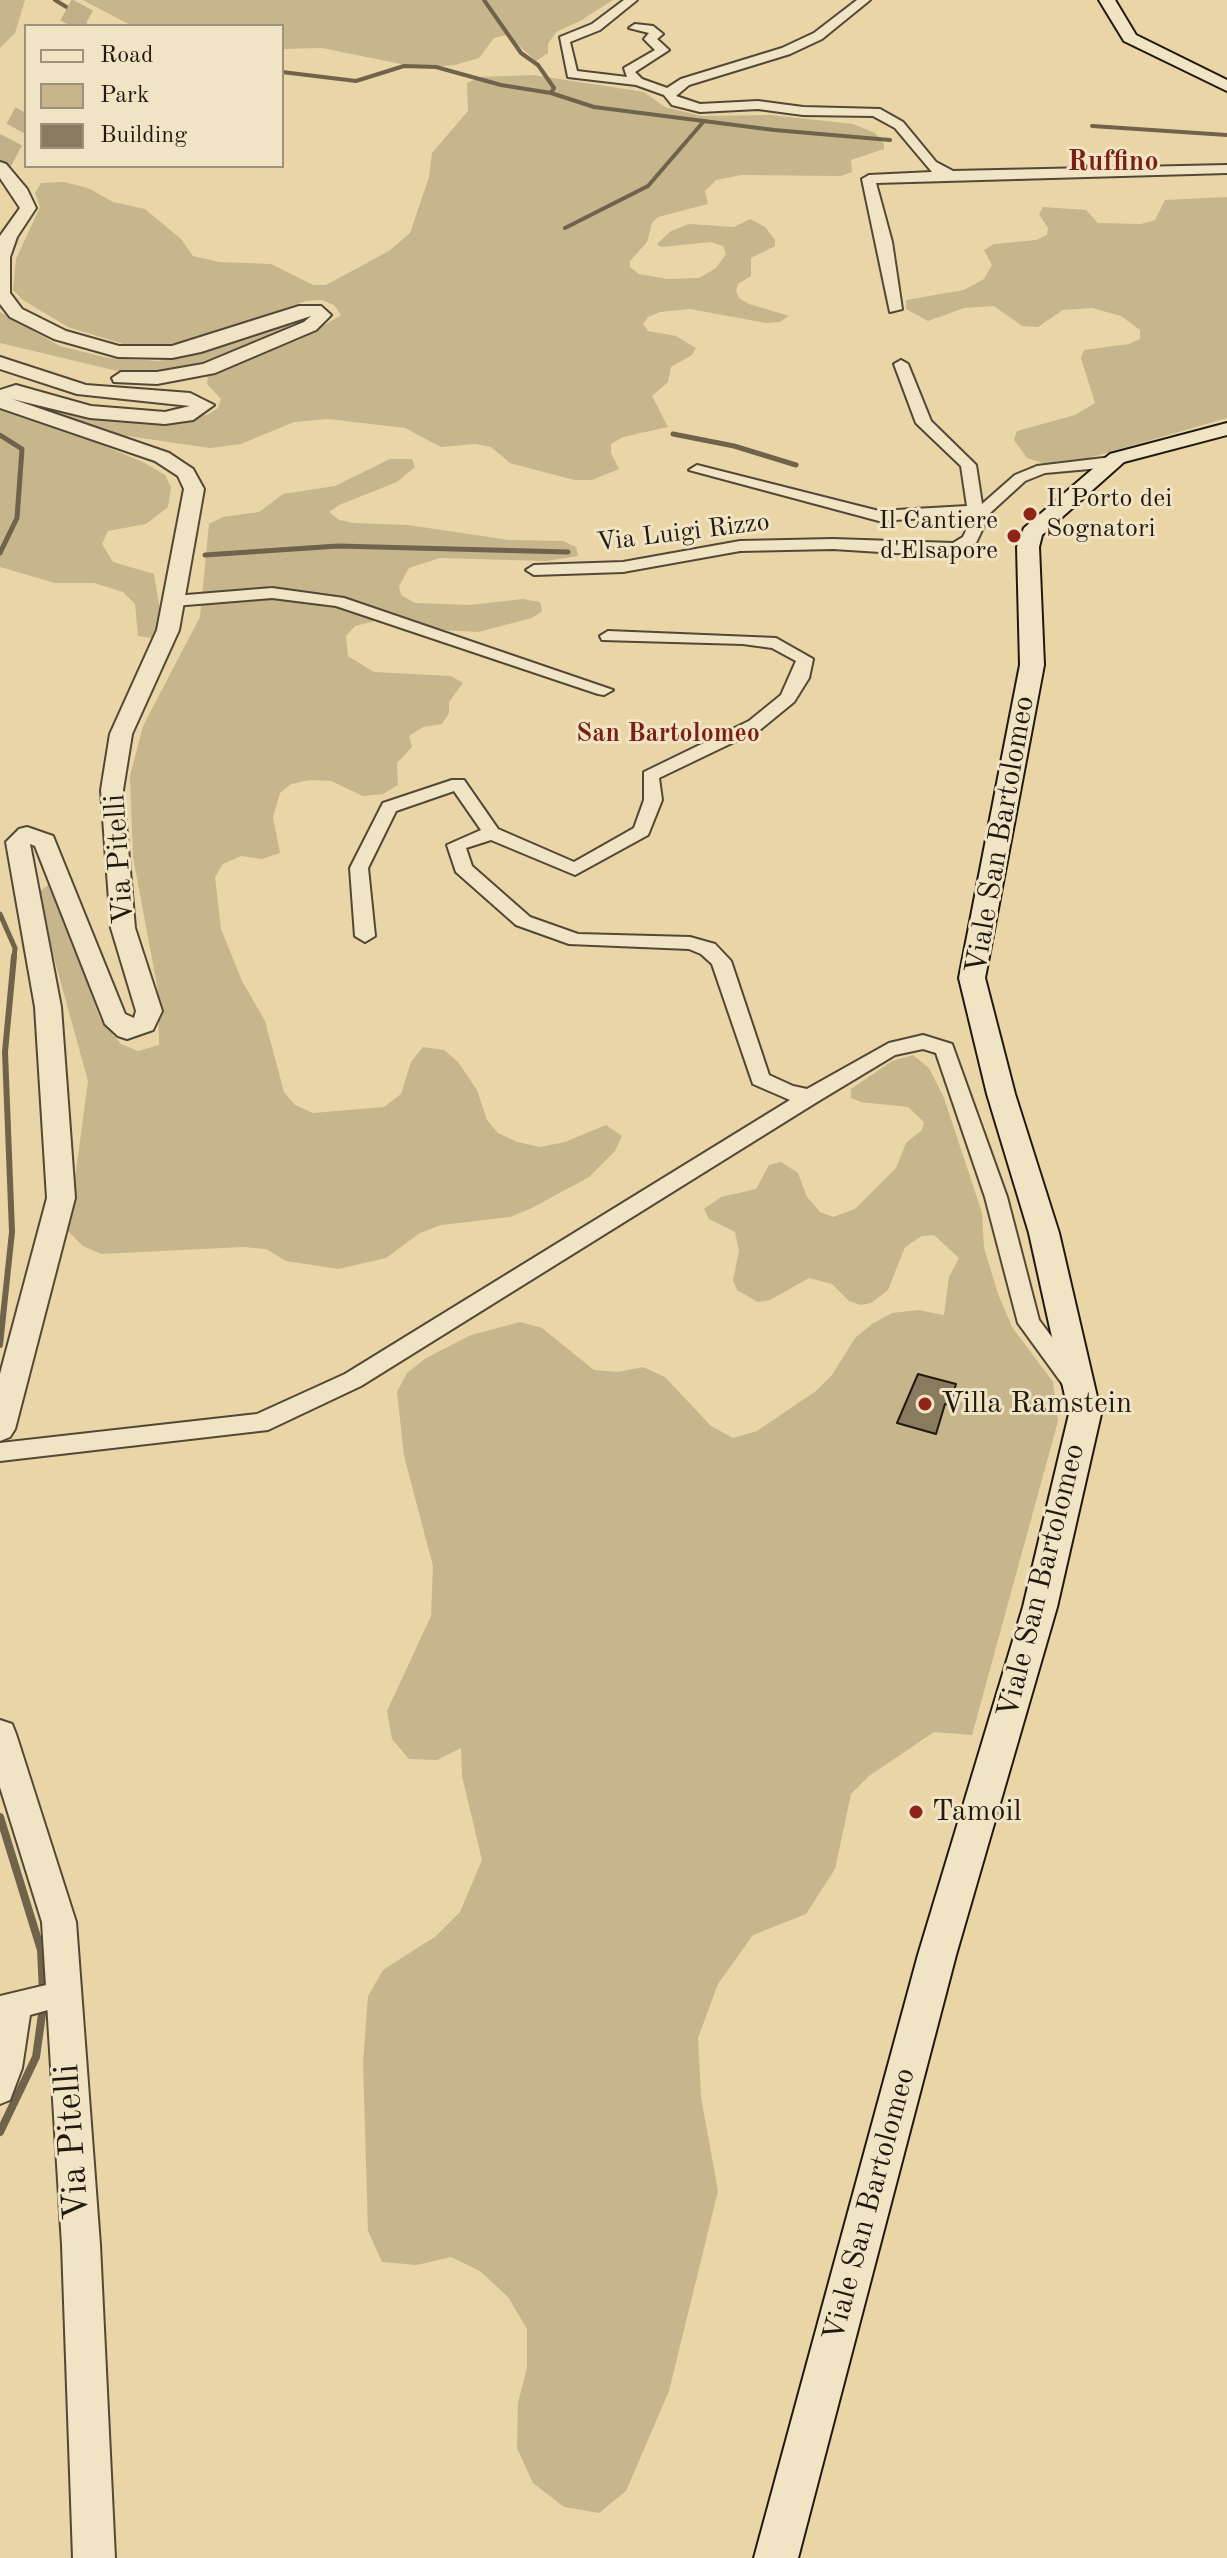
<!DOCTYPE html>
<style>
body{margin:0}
#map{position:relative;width:1227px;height:2558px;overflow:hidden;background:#e9d5a6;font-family:"Old Standard TT",serif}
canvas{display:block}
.legend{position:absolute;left:24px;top:24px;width:260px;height:144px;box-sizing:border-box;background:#f1e4c5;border:2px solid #9d937d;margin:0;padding:10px 14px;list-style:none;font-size:24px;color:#201910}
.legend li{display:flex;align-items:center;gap:16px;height:40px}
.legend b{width:40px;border:2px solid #9d937d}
</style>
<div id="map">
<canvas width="1227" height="2558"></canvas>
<ul class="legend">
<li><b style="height:10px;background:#f1e4c5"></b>Road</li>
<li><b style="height:22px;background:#c7b58c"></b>Park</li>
<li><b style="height:22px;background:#897b5e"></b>Building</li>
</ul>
</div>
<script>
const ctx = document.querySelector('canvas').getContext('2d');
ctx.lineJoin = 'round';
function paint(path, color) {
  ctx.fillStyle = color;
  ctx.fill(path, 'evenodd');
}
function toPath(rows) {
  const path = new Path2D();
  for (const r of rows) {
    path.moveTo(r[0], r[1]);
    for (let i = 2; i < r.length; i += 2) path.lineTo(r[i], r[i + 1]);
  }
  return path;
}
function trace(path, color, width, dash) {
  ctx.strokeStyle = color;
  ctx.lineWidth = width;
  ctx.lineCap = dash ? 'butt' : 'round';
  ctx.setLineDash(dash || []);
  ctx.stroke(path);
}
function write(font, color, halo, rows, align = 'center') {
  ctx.font = font + ' "Old Standard TT",serif';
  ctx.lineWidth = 6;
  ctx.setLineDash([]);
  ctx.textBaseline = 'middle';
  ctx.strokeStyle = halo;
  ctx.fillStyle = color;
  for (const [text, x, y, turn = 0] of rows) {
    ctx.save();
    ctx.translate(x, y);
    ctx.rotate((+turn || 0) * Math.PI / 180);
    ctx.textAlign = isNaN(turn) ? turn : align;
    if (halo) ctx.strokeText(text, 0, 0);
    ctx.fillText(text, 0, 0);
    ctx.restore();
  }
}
const green = toPath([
 [0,0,25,0,15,33,0,48],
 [83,0,613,0,580,21,556,32,548,44,548,53,536,61,507,35,494,38,479,58,455,65,421,68,322,48,282,49,282,26,132,26],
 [533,75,644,92,665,107,701,116,770,115,853,124,875,133,884,144,884,149,851,160,852,172,841,176,742,175,716,180,705,191,708,204,658,217,652,223,647,242,630,261,630,267,639,274,667,279,699,278,716,268,726,254,723,246,711,242,661,247,657,244,671,231,689,224,734,227,750,219,765,227,775,240,775,246,751,258,751,276,738,284,736,291,739,298,749,304,789,316,780,322,766,323,690,309,660,312,648,317,643,324,648,331,676,336,696,348,692,355,671,367,668,382,652,396,668,427,623,437,611,444,611,453,619,469,592,480,574,480,510,463,491,447,475,444,441,447,405,428,328,419,294,422,241,444,210,448,120,435,36,408,39,403,46,404,101,419,141,423,207,415,218,408,221,399,207,384,208,375,301,339,341,315,334,305,322,300,306,301,196,340,150,347,133,347,68,327,23,300,13,290,16,259,40,207,35,193,41,183,64,182,88,188,113,202,145,209,181,239,193,256,219,262,271,264,313,285,326,285,389,251,410,233,429,177,432,153,468,111,467,83,480,77],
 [1227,197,1227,418,1075,462,1043,463,1027,458,1014,440,1017,431,1075,415,1095,403,1081,358,1084,350,1129,344,1140,339,1140,330,1121,316,1092,308,1063,310,1038,327,1022,326,994,306,964,308,928,321,906,309,906,300,964,290,984,279,992,265,984,250,994,244,1036,240,1047,235,1048,228,1039,214,1043,207,1086,210,1098,223,1141,224,1155,220,1165,200],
 [0,312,60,346,108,358,159,361,207,352,299,317,303,322,221,358,177,369,130,374,0,343],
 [0,407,47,422,143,462,165,475,171,487,168,507,146,524,108,531,102,544,113,562,154,574,162,623,151,638,138,636,135,604,123,592,94,583,55,583,0,567],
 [390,459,412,459,415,467,397,482,339,505,329,512,339,520,354,523,408,525,509,540,563,541,576,547,578,556,546,561,440,558,409,568,399,586,401,595,415,603,470,605,523,599,540,602,542,611,532,618,478,632,440,630,387,618,355,626,346,636,348,656,374,672,451,676,463,683,449,702,449,713,442,724,423,727,409,736,412,747,397,763,398,785,383,794,363,796,331,781,310,780,291,784,280,793,273,817,280,853,262,859,241,856,223,864,215,877,221,929,242,981,265,1021,284,1092,295,1105,313,1113,384,1107,401,1094,411,1062,423,1047,444,1050,458,1062,477,1090,487,1120,498,1133,517,1142,540,1147,565,1142,606,1125,622,1136,615,1151,589,1177,532,1208,510,1217,441,1225,420,1233,386,1258,338,1269,286,1261,266,1249,243,1247,101,1254,83,1246,68,1231,88,1081,51,947,40,891,51,883,62,903,99,1017,121,1044,138,1051,159,1045,158,991,133,857,130,776,143,726,200,617,209,524,223,517,259,512,283,494,335,486],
 [913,1055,929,1068,944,1098,982,1213,984,1248,998,1294,1012,1327,1053,1382,1058,1421,972,1735,934,1732,869,1776,851,1794,835,1869,806,1914,753,1935,718,1984,698,2038,701,2097,718,2191,669,2391,626,2491,599,2513,564,2507,533,2483,517,2448,518,2403,527,2368,527,2329,508,2297,480,2271,451,2257,417,2265,382,2262,368,2231,363,2062,368,1996,383,1970,436,1936,460,1912,482,1860,462,1776,461,1748,437,1760,409,1759,392,1739,387,1711,431,1616,433,1566,404,1456,397,1392,407,1373,426,1358,471,1335,520,1322,542,1328,594,1370,618,1372,643,1367,665,1377,711,1426,733,1438,757,1431,816,1391,832,1375,855,1338,872,1324,892,1313,918,1310,944,1315,949,1277,959,1258,934,1235,922,1236,905,1247,888,1290,871,1303,861,1305,849,1301,832,1284,809,1278,770,1300,758,1302,737,1290,733,1280,739,1251,735,1232,709,1219,704,1209,721,1197,756,1189,769,1165,781,1162,798,1173,807,1197,820,1212,833,1217,855,1209,896,1168,906,1143,922,1130,924,1122,908,1107,861,1102,851,1098,851,1089,892,1061]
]);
const streamFar3 = toPath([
 [55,0,73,11,86,26],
 [484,0,521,53,538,65,554,88,551,93],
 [282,72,356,81,404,66,436,67,501,85,551,93,594,107,774,130,890,140],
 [1092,126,1227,135],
 [565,228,648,186,704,121]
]);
const streamFar2 = toPath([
 [673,434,734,446,796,465],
 [0,435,22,449,17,518,0,553],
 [205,555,338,546,568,552],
 [0,914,15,948,14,958]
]);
const streamFar1 = toPath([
 [0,1345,12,1232,5,1052,14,956]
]);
const stream = toPath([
 [0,1817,41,1950,43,1992],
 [0,2132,36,2057,43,2007]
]);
const building = toPath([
 [918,1374,956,1384,950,1405,945,1404,936,1434,897,1423,918,1374]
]);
const motorwayTunnel = toPath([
 [71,26,85,0],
 [0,161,26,113]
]);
const minor = toPath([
 [624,0,637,0,600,30,570,42,577,71,627,77,624,68,655,50,644,39,649,33,629,28,635,24,653,26,663,34,657,39,669,50,635,72,642,79,667,88,681,79,782,48,814,33,857,0,870,0,822,39,790,54,689,85,676,96,700,104,758,101,803,107,880,109,903,122,936,162,953,171,1227,165,1227,173,876,183,892,242,902,309,890,312,862,179,869,175,932,172,895,128,873,116,803,115,758,109,700,112,672,105,664,95,636,85,568,77,560,37,592,24,624,0],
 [901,360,908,364,931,421,976,465,982,504,1015,475,1037,466,1112,457,1120,462,1112,467,1045,473,1025,481,990,513,976,543,957,553,928,555,833,549,740,551,623,572,534,575,526,570,534,565,623,562,740,541,833,539,953,543,963,537,973,515,879,521,689,470,697,465,879,511,967,506,961,466,916,423,894,364,901,360],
 [272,588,344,598,613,690,604,695,598,694,336,606,272,598,174,606,166,601,174,596,272,588],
 [608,631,776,638,813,659,809,678,794,702,761,729,659,778,662,800,648,835,575,875,491,840,466,848,472,866,530,917,578,934,690,937,715,944,731,961,769,1075,793,1086,807,1089,889,1043,923,1035,952,1044,1007,1197,1039,1320,1082,1377,1085,1383,1082,1389,1066,1389,1018,1323,985,1197,936,1053,923,1049,895,1055,817,1102,361,1386,268,1430,0,1461,0,1443,257,1414,345,1374,790,1100,753,1084,712,964,701,954,689,949,569,944,516,925,456,872,447,845,481,830,454,791,396,811,368,868,375,936,365,942,355,936,350,868,383,803,452,780,464,780,498,829,574,862,634,828,644,800,644,772,749,721,781,695,796,661,772,648,743,644,602,640,600,636,608,631],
 [63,1981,73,1985,77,1994,73,2003,30,2015,22,2068,10,2100,0,2104,0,1996,63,1981]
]);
const tertiary = toPath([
 [0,162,6,164,27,189,36,208,17,237,10,257,10,293,22,309,66,331,119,346,172,346,299,306,321,306,331,315,316,330,215,373,157,384,114,382,112,378,121,372,157,372,203,364,304,322,311,316,201,352,172,358,118,357,54,339,10,317,0,304,0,236,20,208,0,178,0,162],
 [0,357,86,385,190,393,214,405,193,420,165,424,90,418,12,399,169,453,193,469,204,489,179,630,132,734,123,790,135,928,162,1011,153,1030,127,1039,118,1036,105,1024,35,846,30,844,61,1007,75,1198,15,1429,10,1437,0,1441,0,1374,47,1198,35,1007,6,842,19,829,27,827,53,836,125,1014,134,1018,136,1011,111,928,101,790,110,734,157,630,184,489,178,476,155,461,0,408,0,390,16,385,91,406,165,412,190,406,77,394,0,369,0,357],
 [0,1720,12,1724,16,1734,76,1922,100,2245,115,2558,73,2558,62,2245,42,1922,0,1787,0,1720]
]);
const secondary = toPath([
 [1099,0,1115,0,1136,35,1227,80,1227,91,1124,41,1099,0],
 [1227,423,1227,435,1124,462,1042,535,1039,547,1044,665,985,978,1015,1094,1059,1233,1101,1414,1057,1607,956,1955,798,2558,754,2558,918,1955,1023,1607,1069,1414,1029,1233,987,1094,959,978,1020,665,1017,547,1024,528,1110,454,1227,423]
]);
const markers = [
 [1030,514,8,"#8f2418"],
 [1014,536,8,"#8f2418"],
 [925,1404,8,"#8f2418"],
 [916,1812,8,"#8f2418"]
];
const farPoinames = [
 ["Il Porto dei",1046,499],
 ["Sognatori",1046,529],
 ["Il Cantiere",998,521,"right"],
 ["d'Elsapore",998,551,"right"]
];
const farStreetnames = [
 ["Via Luigi Rizzo",683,533,-7]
];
const farNeighbourhoodnames = [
 ["San Bartolomeo",668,734]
];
const farQuarternames = [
 ["Ruffino",1113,163]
];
const streetNames = [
 ["Viale San Bartolomeo",1001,835,-80],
 ["Via Pitelli",120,859,-94],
 ["Viale San Bartolomeo",1042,1581,-76],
 ["Viale San Bartolomeo",870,2205,-75]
];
const poiNames = [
 ["Villa Ramstein",941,1404],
 ["Tamoil",932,1812]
];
const nearStreetnames = [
 ["Via Pitelli",73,2142,-94]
];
paint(green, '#c7b58c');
trace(streamFar3, '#70634b', 4);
trace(streamFar2, '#70634b', 5);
trace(streamFar1, '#70634b', 6);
trace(stream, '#70634b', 8);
paint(building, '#897b5e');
trace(building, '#201910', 2);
trace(motorwayTunnel, '#c1af88', 24, [24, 12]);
trace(minor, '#524836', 4);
trace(tertiary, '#524836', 4);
trace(secondary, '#201910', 4);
paint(minor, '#f1e4c5');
paint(tertiary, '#f1e4c5');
paint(secondary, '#f1e4c5');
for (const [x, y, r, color] of markers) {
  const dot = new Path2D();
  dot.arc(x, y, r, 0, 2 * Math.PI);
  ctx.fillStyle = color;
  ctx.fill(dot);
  trace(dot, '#f1e4c5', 3);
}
write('26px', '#201910', '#f1e4c5', farPoinames, 'left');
write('26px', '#201910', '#f1e4c5', farStreetnames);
write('bold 26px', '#7a1f14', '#f1e4c5', farNeighbourhoodnames);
write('bold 28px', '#7a1f14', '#f1e4c5', farQuarternames);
write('30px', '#201910', '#f1e4c5', streetNames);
write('30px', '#201910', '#f1e4c5', poiNames, 'left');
write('36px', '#201910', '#f1e4c5', nearStreetnames);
</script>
